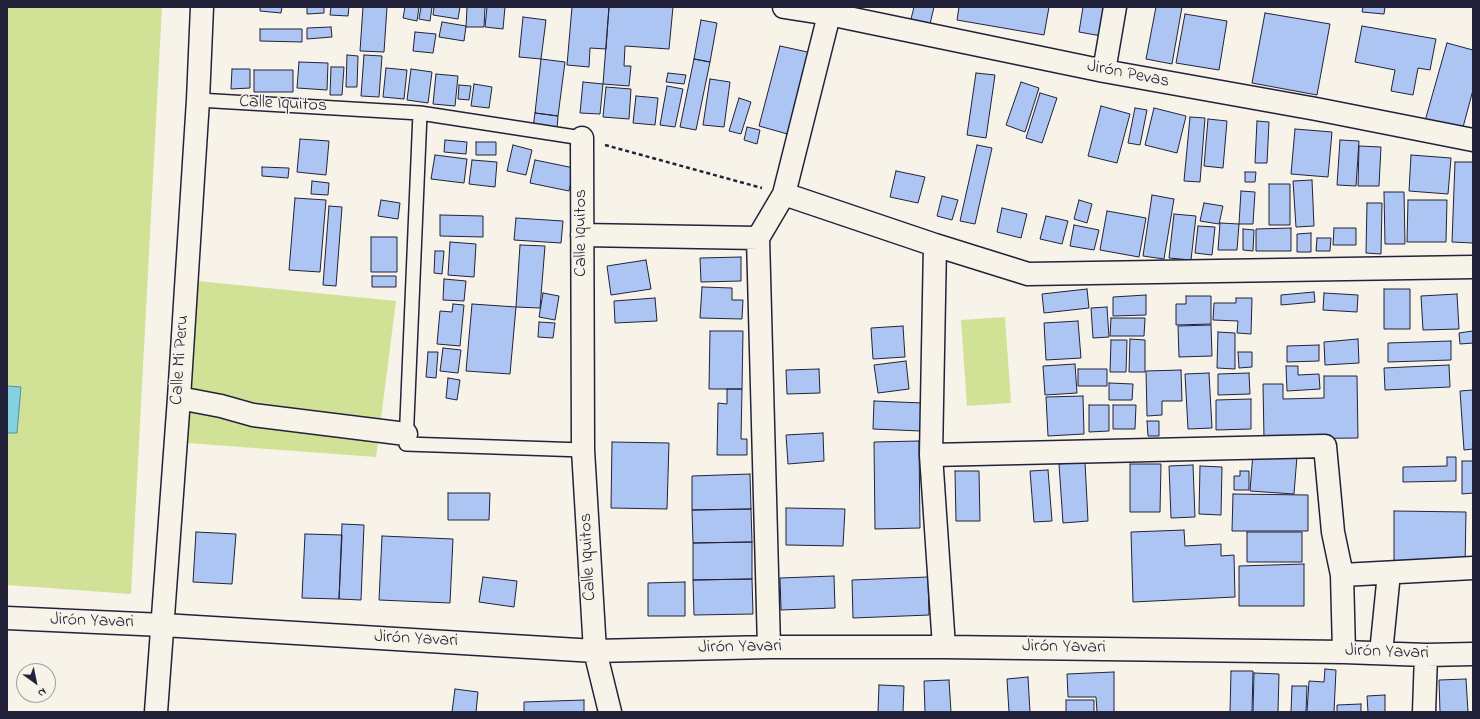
<!DOCTYPE html>
<meta charset="utf-8">
<style>
body{margin:0}
#map{position:relative;width:1480px;height:719px;overflow:hidden;background:#f7f3e8;font-family:"Indie Flower",sans-serif}
canvas{display:block}
.frame{position:absolute;inset:0;border:8px solid #22223b;pointer-events:none}
.north{position:absolute;left:16px;top:663px;width:40px;height:40px;box-sizing:border-box;background:#f7f3e8;border:1px solid #a29fa3;border-radius:50%;rotate:147deg;font-size:11px;font-weight:700;line-height:16px;text-align:center;color:#22223b}
.north::after{content:'';display:block;margin:auto;width:14px;height:18px;background:#22223b;clip-path:polygon(50% 0,100% 100%,50% 72%,0 100%)}
</style>
<div id="map">
<canvas width="1480" height="719"></canvas>
<div class="frame"></div>
<div class="north">N</div>
</div>
<script>
const ctx = document.querySelector('canvas').getContext('2d');
ctx.lineJoin = 'round';
function paint(path, color) {
  ctx.fillStyle = color;
  ctx.fill(path, 'evenodd');
}
function toPath(rows) {
  const path = new Path2D();
  for (const r of rows) {
    path.moveTo(r[0], r[1]);
    for (let i = 2; i < r.length; i += 2) path.lineTo(r[i], r[i + 1]);
  }
  return path;
}
function trace(path, color, width, dash) {
  ctx.strokeStyle = color;
  ctx.lineWidth = width;
  ctx.lineCap = dash ? 'butt' : 'round';
  ctx.setLineDash(dash || []);
  ctx.stroke(path);
}
function write(font, color, halo, rows, align = 'center') {
  ctx.font = font + ' "Indie Flower",sans-serif';
  ctx.lineWidth = 3;
  ctx.setLineDash([]);
  ctx.textBaseline = 'middle';
  ctx.strokeStyle = halo;
  ctx.fillStyle = color;
  for (const [text, x, y, turn = 0] of rows) {
    ctx.save();
    ctx.translate(x, y);
    ctx.rotate((+turn || 0) * Math.PI / 180);
    ctx.textAlign = isNaN(turn) ? turn : align;
    if (halo) ctx.strokeText(text, 0, 0);
    ctx.fillText(text, 0, 0);
    ctx.restore();
  }
}
const green = toPath([
 [7,7,162,7,131,594,7,585],
 [198,281,396,301,376,457,187,443],
 [1005,317,1011,403,967,406,961,320]
]);
const water = toPath([
 [7,386,21,387,17,433,7,433,7,386]
]);
const building = toPath([
 [260,7,282,7,281,13,260,11,260,7],
 [307,7,324,7,324,13,307,14,307,7],
 [331,7,349,7,348,16,330,15,331,7],
 [363,7,387,7,384,52,360,51,363,7],
 [405,7,419,7,417,21,403,18,405,7],
 [421,7,432,7,430,21,419,19,421,7],
 [434,7,460,7,458,19,433,15,434,7],
 [467,7,485,7,484,27,466,27,467,7],
 [487,7,505,7,503,29,485,27,487,7],
 [572,7,609,7,606,49,590,48,589,67,567,65,572,7],
 [609,7,673,7,669,49,625,46,624,66,631,66,629,86,603,84,609,7],
 [914,7,934,7,930,24,911,19,914,7],
 [959,7,1049,7,1044,35,957,20,959,7],
 [1083,7,1112,7,1107,37,1079,32,1083,7],
 [1156,7,1182,7,1172,64,1146,59,1156,7],
 [1363,7,1385,7,1384,14,1362,12,1363,7],
 [1265,13,1330,24,1317,95,1252,83,1265,13],
 [1185,14,1227,21,1219,70,1176,63,1185,14],
 [523,17,546,20,541,59,519,57,523,17],
 [701,20,717,23,710,62,694,59,701,20],
 [442,22,466,26,464,41,439,37,442,22],
 [1362,26,1436,39,1430,70,1418,68,1413,95,1391,91,1395,70,1355,62,1362,26],
 [331,27,332,37,307,39,307,28,331,27],
 [260,29,302,29,302,42,260,41,260,29],
 [415,32,436,34,433,53,413,51,415,32],
 [1447,43,1473,50,1473,90,1462,131,1425,121,1447,43],
 [780,46,812,53,791,135,759,126,780,46],
 [347,55,358,56,357,87,346,87,347,55],
 [364,55,382,56,379,97,361,96,364,55],
 [541,59,565,62,558,116,535,113,541,59],
 [694,59,710,62,696,130,680,127,694,59],
 [299,62,328,63,327,90,297,88,299,62],
 [331,67,344,67,342,95,330,95,331,67],
 [386,68,407,70,404,99,383,97,386,68],
 [232,69,250,69,250,88,231,89,232,69],
 [411,69,432,72,428,103,407,100,411,69],
 [254,70,293,70,293,92,254,92,254,70],
 [668,73,686,75,684,84,666,82,668,73],
 [976,73,995,75,986,138,967,135,976,73],
 [436,74,458,76,455,106,433,104,436,74],
 [710,79,730,82,724,127,703,125,710,79],
 [583,82,603,84,600,114,580,113,583,82],
 [1021,82,1039,88,1025,132,1006,125,1021,82],
 [474,84,492,87,489,108,471,106,474,84],
 [459,85,471,86,469,100,458,99,459,85],
 [667,86,683,89,675,127,660,125,667,86],
 [606,87,631,89,629,119,603,117,606,87],
 [1040,93,1057,98,1042,143,1026,138,1040,93],
 [636,96,658,98,655,125,633,123,636,96],
 [739,98,751,102,741,134,729,131,739,98],
 [1101,106,1130,114,1117,163,1088,156,1101,106],
 [1135,108,1147,110,1140,145,1128,143,1135,108],
 [1154,108,1186,116,1177,153,1145,145,1154,108],
 [535,113,558,116,557,129,533,127,535,113],
 [1190,117,1205,118,1200,182,1184,181,1190,117],
 [1208,119,1227,121,1223,168,1204,166,1208,119],
 [1257,121,1269,122,1267,163,1255,163,1257,121],
 [747,127,760,130,757,144,744,140,747,127],
 [1295,129,1332,132,1328,177,1291,174,1295,129],
 [300,139,329,141,326,175,297,172,300,139],
 [445,140,467,142,466,154,444,152,445,140],
 [1340,140,1359,141,1356,186,1337,185,1340,140],
 [476,142,496,142,496,155,476,155,476,142],
 [513,145,532,150,526,175,507,171,513,145],
 [977,145,992,148,975,224,960,221,977,145],
 [1359,146,1381,147,1379,186,1358,186,1359,146],
 [435,155,467,159,464,183,431,179,435,155],
 [1411,155,1451,158,1448,194,1409,191,1411,155],
 [472,160,497,162,495,187,469,184,472,160],
 [535,160,574,168,569,191,530,183,535,160],
 [1455,162,1473,162,1473,243,1452,242,1455,162],
 [262,167,289,168,288,178,262,176,262,167],
 [896,171,925,177,918,203,890,197,896,171],
 [1245,172,1256,172,1255,182,1245,182,1245,172],
 [1312,180,1314,226,1296,227,1293,181,1312,180],
 [312,181,329,183,328,195,311,194,312,181],
 [1269,184,1290,184,1290,225,1269,225,1269,184],
 [1241,191,1255,192,1253,224,1239,224,1241,191],
 [1384,192,1404,192,1405,244,1385,244,1384,192],
 [1152,195,1174,199,1164,259,1143,256,1152,195],
 [942,196,958,200,952,220,937,216,942,196],
 [295,198,326,200,320,272,289,270,295,198],
 [381,200,400,203,398,219,378,216,381,200],
 [1079,200,1092,204,1087,223,1074,219,1079,200],
 [1408,200,1447,200,1446,242,1407,242,1408,200],
 [1204,203,1223,206,1219,224,1200,221,1204,203],
 [1367,203,1382,203,1381,254,1366,253,1367,203],
 [329,206,342,207,336,286,323,285,329,206],
 [1002,208,1027,214,1021,238,997,232,1002,208],
 [1107,211,1146,218,1139,257,1100,250,1107,211],
 [1174,214,1196,216,1191,260,1169,258,1174,214],
 [440,215,483,216,483,237,440,236,440,215],
 [1046,216,1068,221,1062,244,1040,239,1046,216],
 [516,218,563,221,561,243,514,240,516,218],
 [1220,223,1239,224,1237,250,1218,250,1220,223],
 [1074,225,1099,230,1094,250,1070,246,1074,225],
 [1198,226,1215,227,1212,255,1195,253,1198,226],
 [1291,228,1291,251,1256,251,1256,229,1291,228],
 [1334,228,1356,228,1356,245,1333,245,1334,228],
 [1243,229,1254,230,1253,251,1243,250,1243,229],
 [1311,233,1311,252,1297,252,1297,234,1311,233],
 [371,237,397,237,397,272,371,272,371,237],
 [1317,238,1331,238,1330,251,1316,251,1317,238],
 [450,242,476,244,474,277,448,275,450,242],
 [520,245,545,246,540,308,516,307,520,245],
 [435,251,444,251,442,274,434,273,435,251],
 [741,257,741,281,701,282,700,258,741,257],
 [646,260,651,289,611,295,607,266,646,260],
 [372,276,396,276,396,287,372,287,372,276],
 [444,279,466,281,464,301,443,300,444,279],
 [702,287,732,288,732,300,743,300,742,319,700,318,702,287],
 [1087,289,1089,308,1044,313,1042,294,1087,289],
 [1384,289,1410,289,1410,329,1384,329,1384,289],
 [1314,292,1315,302,1281,305,1281,295,1314,292],
 [543,293,559,296,555,320,539,317,543,293],
 [1324,293,1358,295,1357,312,1323,310,1324,293],
 [1457,294,1459,329,1423,330,1421,296,1457,294],
 [1146,295,1146,315,1113,316,1113,297,1146,295],
 [1186,296,1211,296,1211,324,1176,325,1176,304,1186,304,1186,296],
 [655,298,657,321,615,323,614,301,655,298],
 [1236,298,1252,298,1251,334,1237,333,1238,321,1213,320,1214,303,1236,303,1236,298],
 [453,304,464,305,460,346,437,344,440,311,452,312,453,304],
 [472,304,516,307,510,374,466,371,472,304],
 [1107,307,1109,337,1093,338,1091,308,1107,307],
 [1111,318,1145,318,1144,336,1110,336,1111,318],
 [1078,321,1081,358,1046,360,1044,323,1078,321],
 [539,322,555,323,553,338,538,337,539,322],
 [1211,325,1212,356,1179,357,1178,326,1211,325],
 [903,326,905,357,873,359,871,328,903,326],
 [710,331,743,331,742,389,709,389,710,331],
 [1473,331,1473,343,1460,344,1459,333,1473,331],
 [1218,332,1235,333,1235,369,1217,368,1218,332],
 [1130,339,1145,340,1145,372,1129,372,1130,339],
 [1358,339,1359,363,1325,365,1324,342,1358,339],
 [1111,340,1127,340,1126,372,1110,372,1111,340],
 [1451,341,1451,360,1388,362,1388,343,1451,341],
 [1319,345,1319,361,1287,362,1287,346,1319,345],
 [443,348,461,350,458,373,440,371,443,348],
 [428,352,438,352,436,378,426,377,428,352],
 [1238,352,1252,352,1252,367,1239,368,1238,352],
 [906,361,909,389,878,393,874,365,906,361],
 [1075,364,1077,393,1045,395,1043,366,1075,364],
 [1449,365,1450,387,1385,390,1384,368,1449,365],
 [1286,366,1298,366,1298,375,1319,374,1320,389,1287,391,1286,366],
 [819,369,820,393,787,394,786,370,819,369],
 [1078,369,1107,369,1107,386,1078,386,1078,369],
 [1181,370,1182,401,1162,401,1162,415,1147,416,1146,371,1181,370],
 [1209,373,1212,428,1188,429,1185,374,1209,373],
 [1249,373,1250,394,1218,395,1218,374,1249,373],
 [1324,376,1357,376,1358,438,1264,439,1263,384,1283,384,1283,399,1324,398,1324,376],
 [448,378,460,380,457,400,446,398,448,378],
 [1109,383,1133,384,1132,400,1109,400,1109,383],
 [727,389,742,389,741,439,747,439,747,455,717,455,718,403,727,404,727,389],
 [1473,390,1473,449,1464,450,1460,391,1473,390],
 [1083,396,1084,434,1048,436,1046,397,1083,396],
 [1251,399,1251,429,1216,430,1216,400,1251,399],
 [874,401,923,403,921,431,873,429,874,401],
 [1089,405,1109,405,1109,431,1089,432,1089,405],
 [1113,405,1136,405,1135,429,1113,429,1113,405],
 [1147,421,1159,421,1159,436,1148,436,1147,421],
 [823,433,824,461,788,464,786,435,823,433],
 [919,441,920,528,875,529,874,442,919,441],
 [612,442,669,443,667,509,611,508,612,442],
 [1253,453,1297,456,1294,494,1250,491,1253,453],
 [1447,457,1456,457,1456,481,1403,482,1403,467,1447,466,1447,457],
 [1462,461,1473,461,1473,493,1462,494,1462,461],
 [1085,462,1088,521,1063,523,1059,464,1085,462],
 [1130,464,1161,464,1160,512,1130,512,1130,464],
 [1193,465,1195,517,1171,518,1169,466,1193,465],
 [1200,466,1222,467,1221,515,1199,514,1200,466],
 [1048,470,1052,521,1034,522,1030,471,1048,470],
 [955,471,979,471,980,521,956,521,955,471],
 [1240,471,1249,471,1249,490,1234,490,1234,476,1240,476,1240,471],
 [750,474,751,509,692,510,692,476,750,474],
 [448,493,490,493,489,520,448,520,448,493],
 [1233,494,1308,495,1308,531,1232,531,1233,494],
 [786,508,845,509,843,546,786,545,786,508],
 [751,509,752,542,693,543,692,510,751,509],
 [1394,511,1466,512,1465,567,1394,567,1394,511],
 [342,524,364,525,361,600,339,599,342,524],
 [1184,530,1185,546,1221,544,1221,556,1234,555,1235,597,1133,602,1131,532,1184,530],
 [196,532,236,534,232,584,193,582,196,532],
 [1247,532,1302,532,1302,562,1247,562,1247,532],
 [305,534,342,535,339,599,302,598,305,534],
 [382,536,453,539,450,603,379,600,382,536],
 [752,542,752,579,693,580,693,543,752,542],
 [1304,564,1304,606,1239,606,1239,566,1304,564],
 [834,576,835,608,781,610,780,578,834,576],
 [483,577,517,581,514,607,479,602,483,577],
 [928,577,929,615,853,618,852,580,928,577],
 [752,579,753,614,694,615,693,580,752,579],
 [685,582,685,616,648,616,648,583,685,582],
 [1325,669,1336,670,1334,712,1307,712,1309,681,1324,682,1325,669],
 [1231,671,1253,671,1252,712,1230,712,1231,671],
 [1114,672,1114,712,1097,712,1096,697,1068,697,1067,674,1114,672],
 [1254,673,1279,674,1278,712,1253,712,1254,673],
 [1028,677,1030,712,1009,712,1007,679,1028,677],
 [1466,679,1468,712,1440,712,1439,680,1466,679],
 [949,680,951,712,925,712,924,681,949,680],
 [879,685,904,686,903,712,878,712,879,685],
 [1292,686,1307,686,1306,712,1291,712,1292,686],
 [455,689,478,692,476,712,452,712,455,689],
 [1385,695,1385,712,1368,712,1367,696,1385,695],
 [584,700,584,712,524,712,524,702,584,700],
 [1066,700,1094,700,1094,712,1066,712,1066,700],
 [1361,704,1361,712,1337,712,1337,705,1361,704]
]);
const path = toPath([
 [605,145,762,188]
]);
const lane = toPath([
 [198,100,420,113,582,138],
 [420,113,406,444,583,450]
]);
const street = toPath([
 [784,7,829,14,1104,71,1316,109,1473,140],
 [1104,71,1115,7],
 [582,138,583,450,595,651,610,712],
 [784,194,935,245,1028,274,1473,267],
 [582,235,758,238],
 [935,245,931,455,944,647],
 [179,398,221,406,253,415,406,434],
 [931,455,1325,446,1333,532,1342,575,1344,652],
 [1342,575,1473,568],
 [7,618,163,625,595,651,769,647,944,647,1344,652,1426,655,1473,654],
 [769,647,758,238,784,194,831,7],
 [1381,653,1389,573],
 [156,712,179,398,198,100,202,7],
 [1424,712,1426,655]
]);
const streetNames = [
 ["Jirón Pevas",1128,75,11],
 ["Calle Iquitos",283,105,3],
 ["Calle Iquitos",582,233,-90],
 ["Calle Mi Peru",181,360,-86],
 ["Calle Iquitos",589,557,-93],
 ["Jirón Yavari",92,622,2],
 ["Jirón Yavari",416,640,3],
 ["Jirón Yavari",740,648,-1],
 ["Jirón Yavari",1064,648,1],
 ["Jirón Yavari",1387,653,2]
];
paint(green, '#d1e297');
paint(water, '#83d2e1');
trace(water, '#5c8c9f', 1);
paint(building, '#adc5f3');
trace(building, '#22223b', 1);
trace(lane, '#22223b', 16);
trace(street, '#22223b', 25);
trace(path, '#22223b', 2.5, [4, 3]);
trace(lane, '#f7f3e8', 13);
trace(street, '#f7f3e8', 22);
write('18px', '#22223b', '#f7f3e8', streetNames);
</script>
